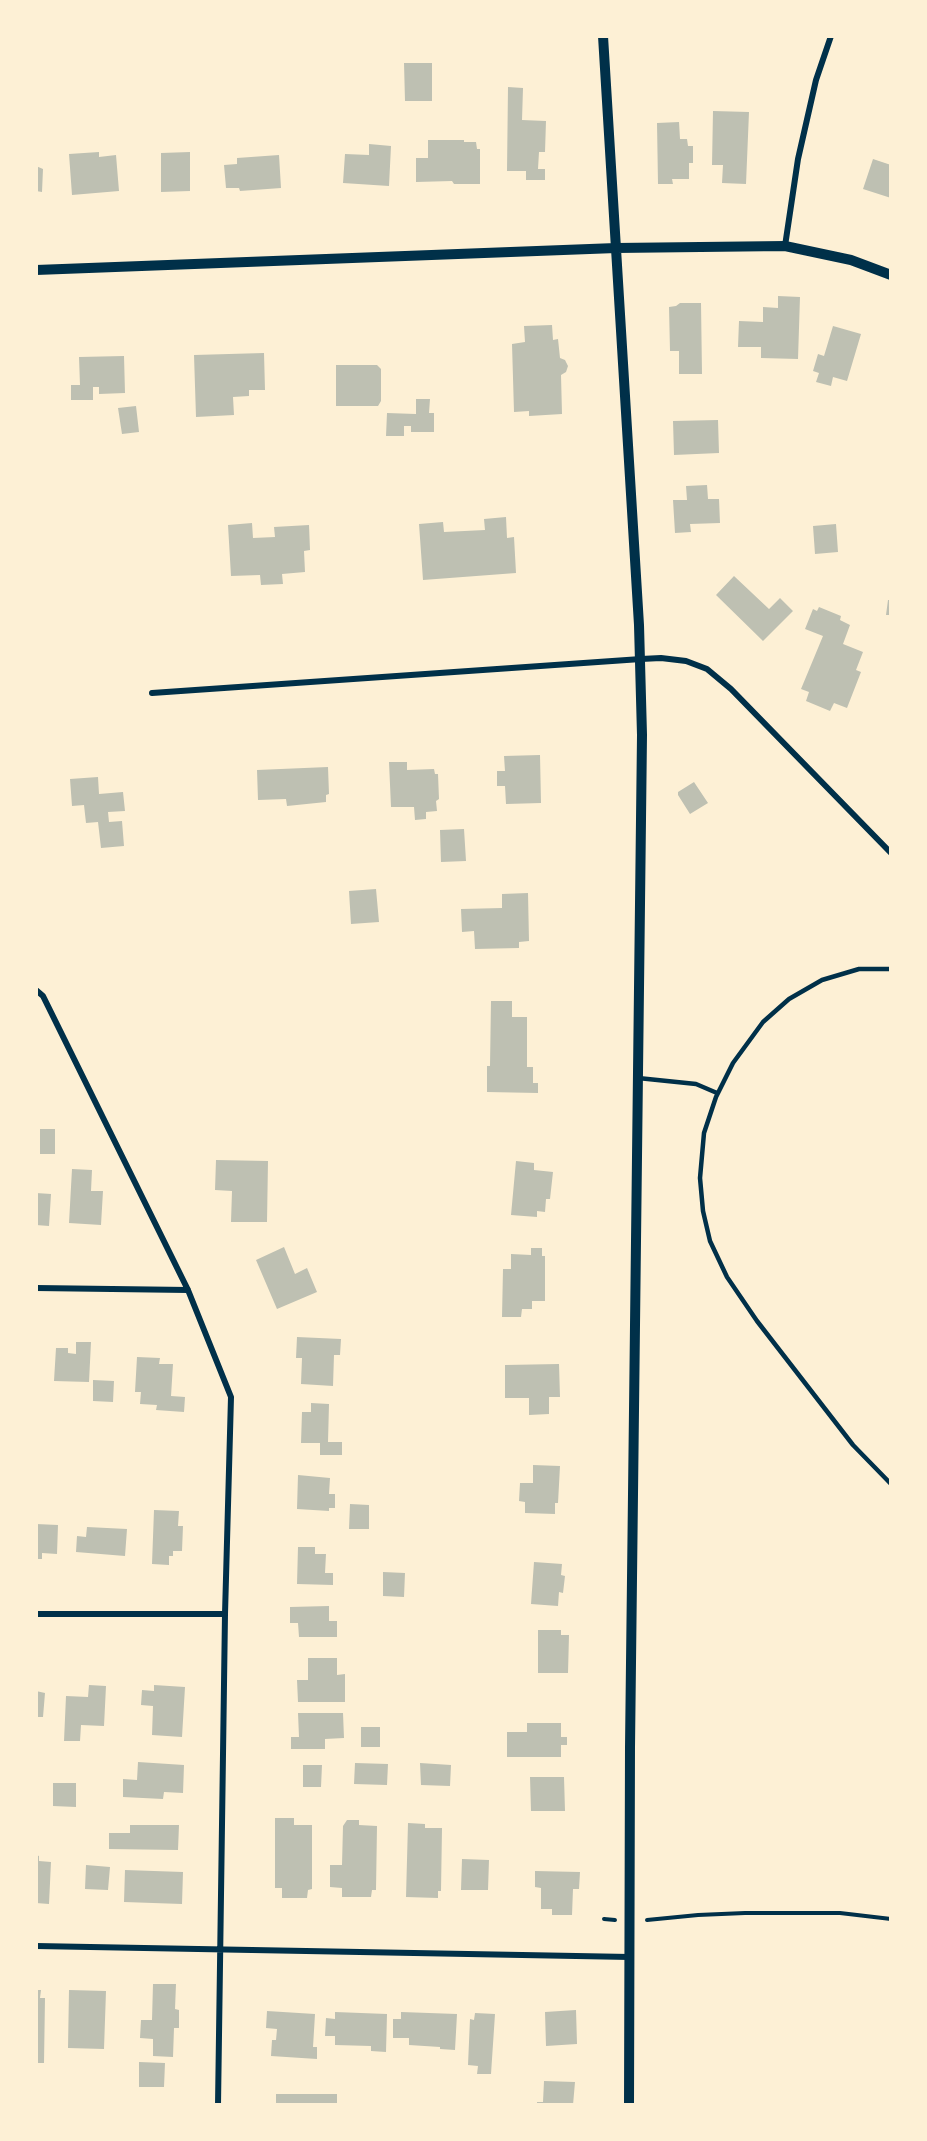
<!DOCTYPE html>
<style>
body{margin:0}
#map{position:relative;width:927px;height:2141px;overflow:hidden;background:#fdf0d5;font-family:Rubik,sans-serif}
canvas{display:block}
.frame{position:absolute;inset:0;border:38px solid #fdf0d5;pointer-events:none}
</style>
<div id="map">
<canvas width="927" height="2141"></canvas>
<div class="frame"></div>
</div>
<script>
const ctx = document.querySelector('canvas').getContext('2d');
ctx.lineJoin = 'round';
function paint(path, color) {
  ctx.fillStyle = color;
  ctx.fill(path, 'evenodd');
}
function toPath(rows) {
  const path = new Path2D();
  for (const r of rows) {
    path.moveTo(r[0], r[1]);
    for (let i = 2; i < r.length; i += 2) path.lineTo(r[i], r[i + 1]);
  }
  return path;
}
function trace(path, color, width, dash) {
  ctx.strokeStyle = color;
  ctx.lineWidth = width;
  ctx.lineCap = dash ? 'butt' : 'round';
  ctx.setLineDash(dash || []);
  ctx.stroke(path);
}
const building = toPath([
 [404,63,432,63,432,101,405,101],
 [508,87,523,88,522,120,546,121,545,152,539,152,538,169,545,169,545,180,526,180,526,171,507,171],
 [713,111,749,112,746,184,722,183,723,165,712,165],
 [679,122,680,139,687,139,688,146,693,146,693,163,689,163,689,179,672,179,673,184,658,184,657,123],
 [428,140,464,140,464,142,476,142,477,149,480,149,480,184,454,184,452,181,416,182,416,158,428,158],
 [369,144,391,146,389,186,343,183,345,154,369,155],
 [99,152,99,157,116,155,119,191,72,195,69,154],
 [190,152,190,191,161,192,161,153],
 [279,155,281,188,240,191,239,188,226,188,224,165,237,164,237,158],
 [873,159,891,165,891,198,863,189],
 [36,166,43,169,42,192,36,191],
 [778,296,800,297,798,359,761,358,761,347,738,347,739,321,763,322,763,307,778,308],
 [680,303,701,303,702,374,679,374,679,351,670,351,669,307,676,306],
 [552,325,553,340,558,339,560,358,565,360,568,366,566,372,561,375,562,414,529,416,529,411,514,412,512,344,525,342,524,326],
 [833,326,861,334,847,381,833,377,831,386,816,382,819,373,813,371,818,354,824,356],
 [264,353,265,390,249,390,249,396,233,397,234,415,196,417,194,355],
 [124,356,125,393,99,394,99,387,93,387,93,400,71,400,71,385,80,385,79,357],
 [336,365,377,365,381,369,381,401,378,406,336,406],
 [416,399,430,399,429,413,434,413,434,432,411,432,411,426,404,426,404,436,386,436,387,413,416,414],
 [136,406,139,432,122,434,118,408],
 [718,420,719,453,674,455,673,421],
 [707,485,708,499,719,499,720,523,690,524,691,532,675,533,673,500,687,500,686,486],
 [506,517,507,538,514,537,516,573,423,580,419,524,443,522,444,532,485,530,484,519],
 [252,523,253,538,275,537,274,527,309,525,310,550,304,551,305,572,282,574,283,584,261,585,260,575,231,576,228,525],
 [836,524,838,552,815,554,813,526],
 [734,576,769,609,780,598,793,611,763,641,716,595],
 [888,600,891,600,891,615,886,615],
 [819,607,841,616,840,620,850,625,843,644,863,652,856,670,861,672,847,708,834,703,830,711,806,701,809,692,801,689,823,636,805,629,813,609,817,611],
 [540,755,541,803,506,804,505,786,497,786,497,771,505,771,504,756],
 [389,762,407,762,407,770,434,769,435,774,438,774,439,799,436,801,437,811,426,812,426,819,415,820,414,807,391,807],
 [328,767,329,794,326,795,326,802,287,806,286,799,258,800,257,770],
 [98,777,99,794,123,792,125,811,108,812,109,822,122,821,124,846,101,848,98,822,86,823,84,805,72,806,70,779],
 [694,782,708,803,690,814,678,795,678,792],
 [464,829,466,861,441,862,440,830],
 [376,889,379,922,351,924,349,891],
 [528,893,529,941,519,942,519,948,475,949,474,931,462,932,461,909,502,908,502,894],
 [491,1001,512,1001,512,1017,527,1017,527,1067,533,1067,533,1083,538,1083,538,1093,487,1092,487,1066,490,1066],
 [40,1129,55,1129,55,1154,40,1154],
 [216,1160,268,1161,267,1222,231,1222,232,1191,215,1190],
 [516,1161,534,1163,534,1170,553,1172,550,1199,546,1199,545,1212,537,1211,537,1217,511,1215],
 [72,1169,92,1170,91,1191,103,1191,101,1225,69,1223],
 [36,1193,51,1194,49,1226,36,1225],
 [284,1247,295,1274,307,1268,317,1292,277,1309,256,1260],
 [531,1248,542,1248,542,1256,545,1256,545,1301,532,1301,532,1309,522,1309,521,1317,502,1317,503,1269,511,1269,511,1254,531,1255],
 [297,1337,341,1339,340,1355,334,1355,333,1386,301,1384,302,1358,296,1358],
 [76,1342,91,1342,89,1382,54,1381,56,1348,68,1348,68,1353,76,1354],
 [137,1357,160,1358,159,1364,173,1364,171,1396,185,1397,184,1412,156,1410,157,1405,140,1404,141,1392,135,1392],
 [559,1364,560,1397,549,1397,549,1414,529,1415,529,1398,505,1398,505,1365],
 [93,1380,114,1381,113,1402,93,1401],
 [311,1403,329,1404,328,1442,342,1442,342,1455,320,1455,320,1443,301,1443,302,1412,311,1412],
 [533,1465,560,1466,558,1503,555,1503,555,1514,525,1513,525,1502,519,1501,520,1483,533,1483],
 [298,1475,330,1478,329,1494,335,1494,335,1508,329,1508,329,1511,297,1509],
 [350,1504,369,1505,369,1529,349,1529],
 [154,1510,179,1511,178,1526,183,1526,182,1551,173,1551,173,1556,169,1556,169,1565,152,1564],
 [36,1524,58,1525,57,1554,42,1553,42,1559,36,1559],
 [87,1527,127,1529,125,1556,76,1552,77,1536,86,1537],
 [298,1547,315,1547,315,1554,326,1554,325,1573,333,1573,333,1585,297,1584],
 [534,1562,562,1564,561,1575,565,1576,563,1593,559,1592,558,1606,531,1604],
 [383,1572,405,1573,404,1597,383,1596],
 [329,1606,329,1621,337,1621,337,1637,299,1637,298,1623,290,1623,290,1607],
 [538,1630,561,1630,561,1635,569,1635,568,1673,538,1673],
 [308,1658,337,1658,337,1675,345,1674,345,1702,298,1702,297,1680,308,1680],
 [89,1685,106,1686,104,1726,81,1725,80,1741,64,1741,66,1696,88,1697],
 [154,1685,185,1687,182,1737,152,1735,153,1706,141,1705,142,1690,154,1691],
 [36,1691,45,1693,43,1717,36,1717],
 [298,1713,343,1713,344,1738,325,1739,325,1749,291,1749,291,1737,299,1737],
 [527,1723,561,1723,561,1737,567,1737,567,1745,561,1745,561,1757,507,1757,507,1732,527,1732],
 [361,1727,380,1727,380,1747,361,1747],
 [138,1762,184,1765,183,1793,164,1792,163,1799,123,1797,123,1779,137,1780],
 [355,1763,388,1764,387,1785,354,1784],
 [420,1763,451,1765,450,1786,421,1785],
 [303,1765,322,1765,321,1787,303,1787],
 [530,1777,564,1777,565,1811,531,1811],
 [53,1783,76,1783,76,1807,53,1806],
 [275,1818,294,1818,294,1825,312,1825,312,1889,308,1890,307,1898,282,1898,282,1888,275,1888],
 [347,1820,359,1820,359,1825,377,1826,376,1890,372,1890,371,1897,342,1897,342,1888,330,1887,330,1865,342,1865,343,1826],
 [408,1823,425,1824,425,1828,442,1828,441,1891,438,1891,438,1898,406,1897],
 [130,1825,179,1825,178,1850,109,1849,109,1833,130,1833],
 [36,1855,39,1856,39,1861,51,1862,49,1904,36,1903],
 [462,1859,489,1860,488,1890,461,1890],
 [86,1865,110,1867,108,1890,85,1889],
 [125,1870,183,1872,182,1904,124,1902],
 [535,1871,580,1872,579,1889,573,1889,572,1915,552,1915,552,1909,541,1909,541,1888,535,1887],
 [153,1984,176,1984,175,2009,179,2010,179,2028,174,2028,173,2057,153,2056,153,2039,140,2038,141,2020,152,2020],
 [36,1990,41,1990,40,1998,45,1998,44,2063,36,2063],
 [69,1990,106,1991,104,2049,68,2048],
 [576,2010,577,2044,546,2046,545,2012],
 [267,2011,315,2014,313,2047,317,2047,317,2059,271,2056,272,2040,276,2040,277,2029,266,2028],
 [335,2012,387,2014,386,2052,371,2051,371,2046,335,2045,335,2036,325,2036,326,2018,335,2019],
 [401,2012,457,2014,455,2050,440,2049,440,2047,409,2045,409,2038,393,2038,393,2019,401,2019],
 [475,2013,495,2014,491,2074,477,2074,478,2066,468,2065,470,2019,474,2020],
 [139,2062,165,2063,164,2087,139,2087],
 [544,2081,575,2082,573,2105,537,2105,537,2102,543,2102],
 [276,2094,337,2094,337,2105,276,2105]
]);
const path = toPath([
 [604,1919,615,1920],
 [647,1920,698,1915,745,1913,840,1913,891,1919]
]);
const service = toPath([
 [891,969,859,969,822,980,789,999,763,1022,733,1063,716,1097,704,1133,700,1178,703,1211,710,1241,727,1277,757,1321,853,1445,891,1484],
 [638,1078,696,1084,717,1093]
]);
const minor = toPath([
 [785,246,798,159,816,80,831,36],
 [152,693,641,659,661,658,686,661,707,669,731,689,891,853],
 [36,990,43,996,188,1290,231,1397,225,1614,218,2105],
 [36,1288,188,1290],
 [36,1614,225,1614],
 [36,1946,630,1957]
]);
const tertiary = toPath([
 [603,36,639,625,642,735,630,1746,629,2105],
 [36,270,616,248,785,246,851,260,891,275]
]);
paint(building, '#bec0b2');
trace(path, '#003049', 4);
trace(service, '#003049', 4.5);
trace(minor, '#003049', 6);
trace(tertiary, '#003049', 10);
</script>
